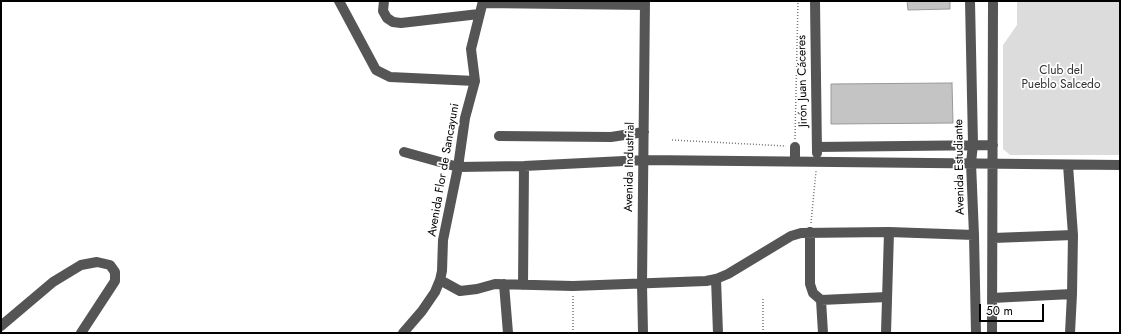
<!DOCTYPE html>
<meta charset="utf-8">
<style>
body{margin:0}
#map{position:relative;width:1121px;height:334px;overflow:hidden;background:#fff;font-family:Jost,sans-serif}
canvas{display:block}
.frame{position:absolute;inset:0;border:2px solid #000;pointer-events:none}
.scale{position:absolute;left:979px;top:304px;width:65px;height:18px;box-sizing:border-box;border:2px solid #000;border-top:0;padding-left:5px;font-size:12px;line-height:14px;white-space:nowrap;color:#000;-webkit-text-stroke:3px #fff;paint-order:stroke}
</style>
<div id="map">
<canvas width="1121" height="334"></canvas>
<div class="frame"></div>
<div class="scale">50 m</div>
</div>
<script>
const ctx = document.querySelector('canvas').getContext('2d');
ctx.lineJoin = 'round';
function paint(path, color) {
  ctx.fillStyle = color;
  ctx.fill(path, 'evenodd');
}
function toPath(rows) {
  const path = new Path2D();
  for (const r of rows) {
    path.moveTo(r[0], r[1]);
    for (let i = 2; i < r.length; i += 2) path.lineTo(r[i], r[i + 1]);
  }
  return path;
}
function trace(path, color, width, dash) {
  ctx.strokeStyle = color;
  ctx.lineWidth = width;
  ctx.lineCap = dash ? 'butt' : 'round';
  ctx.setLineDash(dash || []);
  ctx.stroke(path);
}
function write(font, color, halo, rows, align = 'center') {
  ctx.font = font + ' Jost,sans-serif';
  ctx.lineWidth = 3.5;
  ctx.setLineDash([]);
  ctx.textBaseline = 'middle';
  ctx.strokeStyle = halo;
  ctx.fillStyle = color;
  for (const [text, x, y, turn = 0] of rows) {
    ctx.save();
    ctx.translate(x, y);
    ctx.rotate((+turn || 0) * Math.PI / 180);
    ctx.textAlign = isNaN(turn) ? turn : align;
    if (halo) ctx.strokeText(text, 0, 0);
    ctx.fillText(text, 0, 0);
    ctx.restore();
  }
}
const green = toPath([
 [1017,1,1120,1,1120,155,1010,155,1003,149,1003,45,1017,25]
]);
const building = toPath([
 [907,1,950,1,950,9,908,10,907,1],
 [952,83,953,123,831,124,831,84,952,83]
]);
const path = toPath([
 [795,139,798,1],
 [672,140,786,146],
 [811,223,816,171],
 [573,333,573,296],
 [763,333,763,298]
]);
const minor = toPath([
 [339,1,376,70,390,77,475,81],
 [384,1,383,11,387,18,393,22,401,23,479,14],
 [815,1,817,153],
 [970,1,973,144,971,163,974,235,976,333],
 [483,3,645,5],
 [499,136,611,137,644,132],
 [817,147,993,145],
 [404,152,458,167,524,166,644,160,1120,165],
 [795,161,795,147],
 [1068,165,1073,235,1072,294,1070,333],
 [810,232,810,284,813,293,821,300,887,297],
 [993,238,1073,235],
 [716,279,718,333],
 [440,280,460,291,477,289,495,284,573,286,706,281,716,279,728,274,791,236,801,233,889,232,974,235],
 [504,284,508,333],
 [523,285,524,166],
 [992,298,1072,294],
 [821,300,823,333],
 [1,326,53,282,81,265,97,262,110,265,115,272,115,281,81,333],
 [403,333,422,311,435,292,440,280,442,271,443,240,458,167,465,118,475,81,471,49,483,1],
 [643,333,642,284,645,1],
 [886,333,889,232],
 [992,333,993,1]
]);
const parkNames = [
 ["Club del",1061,71],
 ["Pueblo Salcedo",1061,85]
];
const streetNames = [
 ["Jirón Juan Cáceres",803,81,-91],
 ["Avenida Industrial",630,167,-89],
 ["Avenida Estudiante",960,167,-91],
 ["Avenida Flor de Sancayuni",444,170,-80]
];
paint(green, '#dcdcdc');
paint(building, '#c4c4c4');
trace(building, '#999', 1);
trace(path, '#777', 1.5, [1, 2]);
trace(minor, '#555', 10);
write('12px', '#333', '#fff', parkNames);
write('12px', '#000', '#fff', streetNames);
</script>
